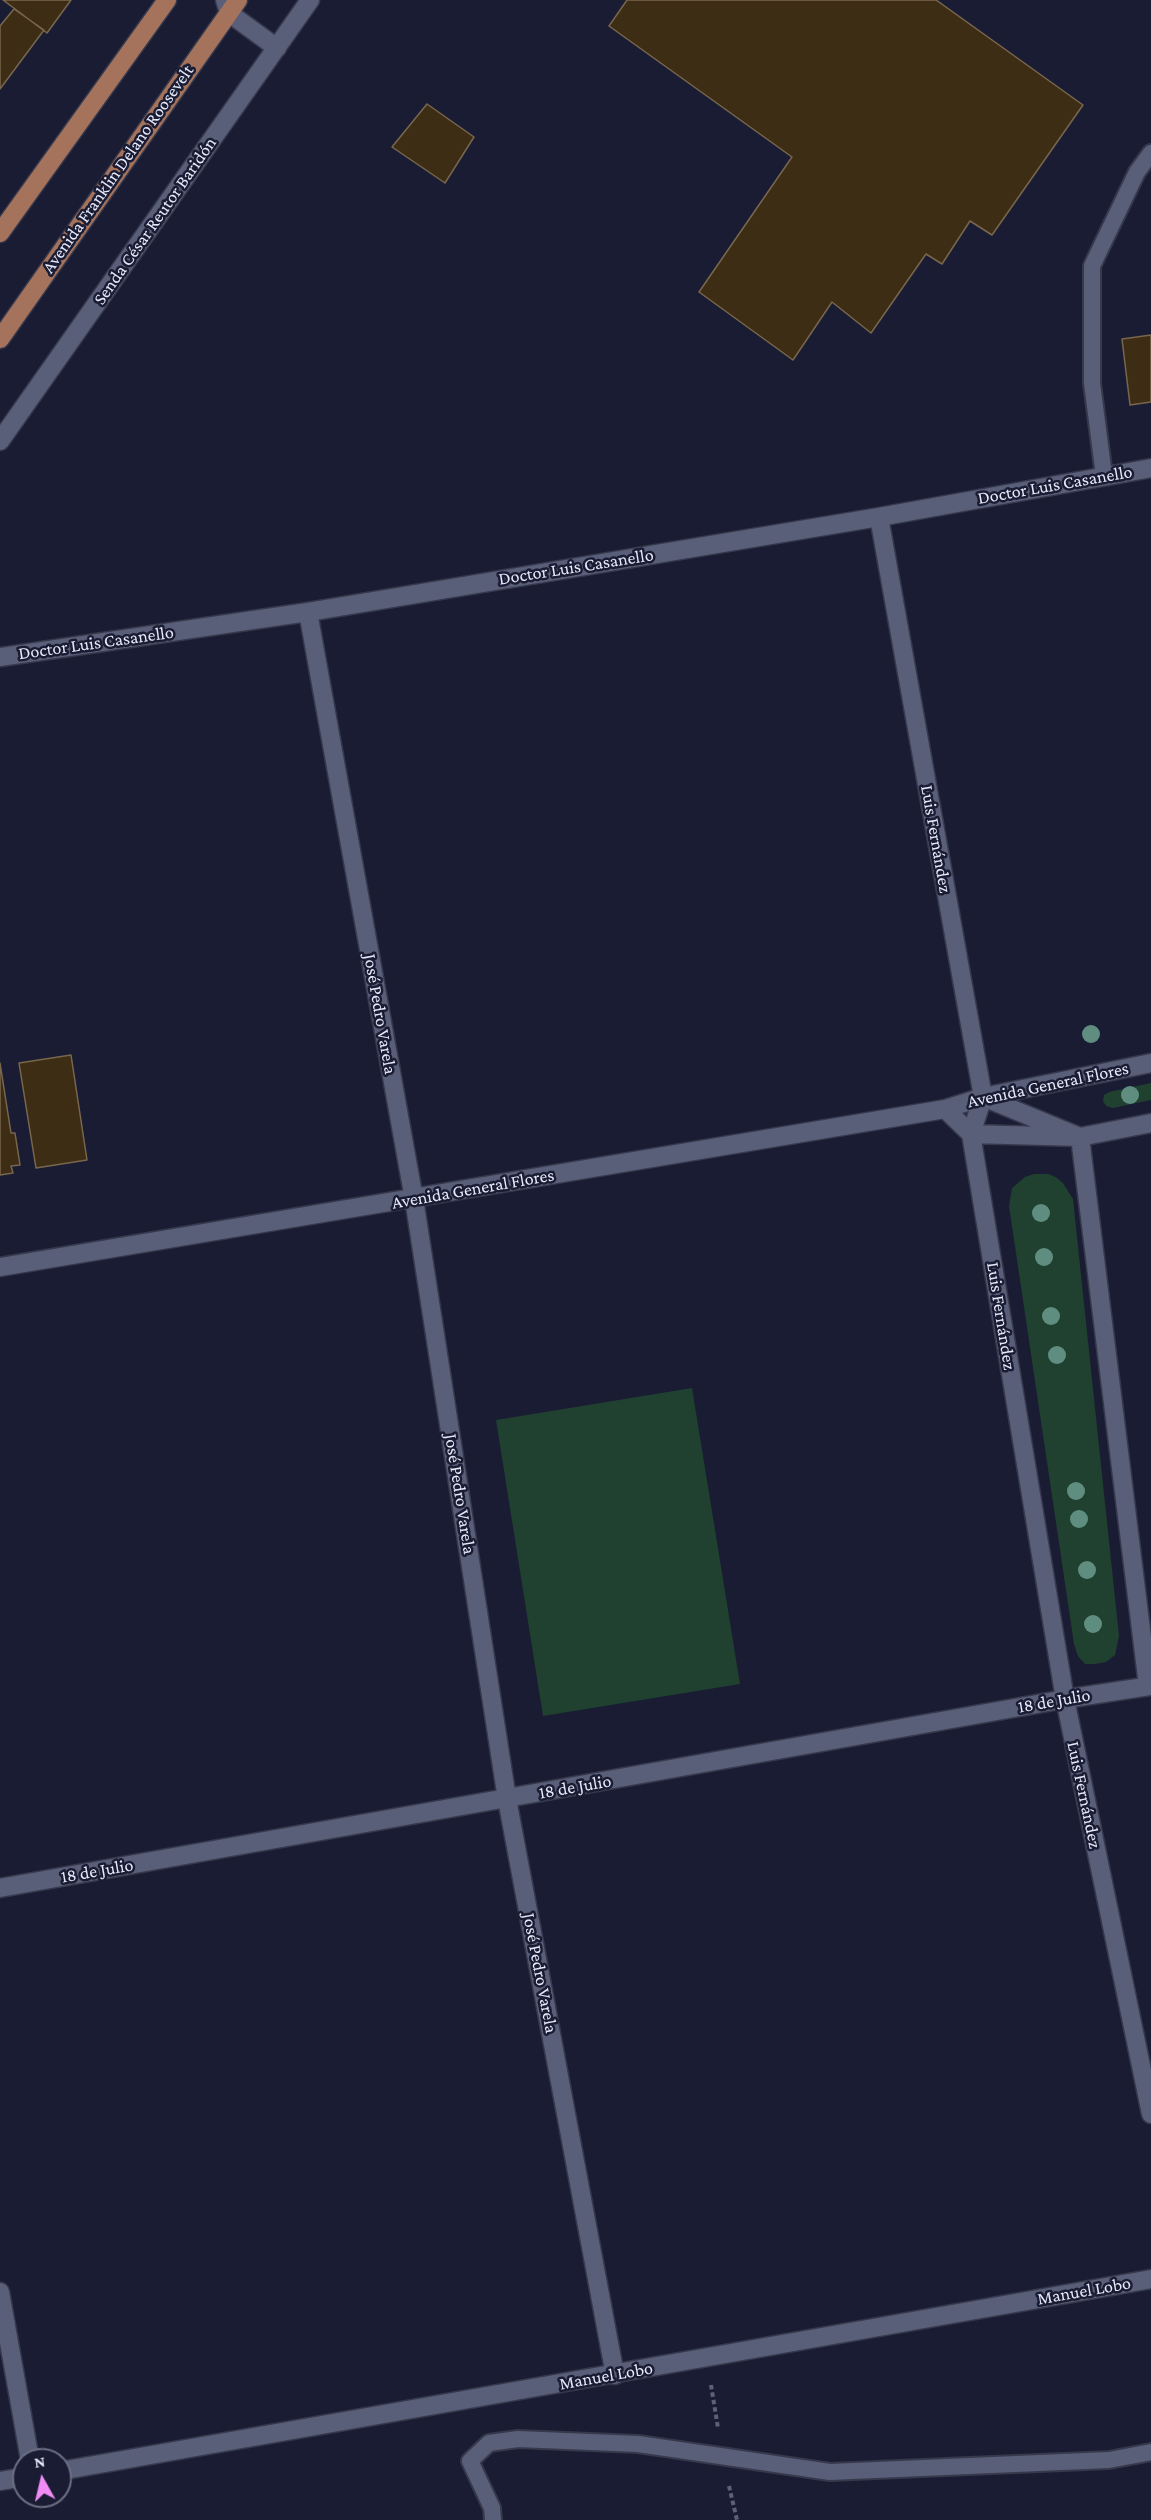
<!DOCTYPE html>
<meta charset="utf-8">
<style>
body{margin:0}
#map{position:relative;width:1151px;height:2520px;overflow:hidden;background:#191c33;font-family:"Crimson Pro",serif}
canvas{display:block}
.north{position:absolute;left:12px;top:2448px;width:60px;height:60px;box-sizing:border-box;background:#191c33;border:2px solid #6b6e83;border-radius:50%;rotate:352deg;font-size:16px;font-weight:700;line-height:24px;text-align:center;color:#e6e9fa}
.north::after{content:'';display:block;margin:auto;width:21px;height:27px;background:#f08bf5;clip-path:polygon(50% 0,100% 100%,50% 72%,0 100%)}
</style>
<div id="map">
<canvas width="1151" height="2520"></canvas>
<div class="north">N</div>
</div>
<script>
const ctx = document.querySelector('canvas').getContext('2d');
ctx.lineJoin = 'round';
function paint(path, color) {
  ctx.fillStyle = color;
  ctx.fill(path, 'evenodd');
}
function toPath(rows) {
  const path = new Path2D();
  for (const r of rows) {
    path.moveTo(r[0], r[1]);
    for (let i = 2; i < r.length; i += 2) path.lineTo(r[i], r[i + 1]);
  }
  return path;
}
function trace(path, color, width, dash) {
  ctx.strokeStyle = color;
  ctx.lineWidth = width;
  ctx.lineCap = dash ? 'butt' : 'round';
  ctx.setLineDash(dash || []);
  ctx.stroke(path);
}
function write(font, color, halo, rows, align = 'center') {
  ctx.font = font + ' "Crimson Pro",serif';
  ctx.lineWidth = 5;
  ctx.setLineDash([]);
  ctx.textBaseline = 'middle';
  ctx.strokeStyle = halo;
  ctx.fillStyle = color;
  for (const [text, x, y, turn = 0] of rows) {
    ctx.save();
    ctx.translate(x, y);
    ctx.rotate((+turn || 0) * Math.PI / 180);
    ctx.textAlign = isNaN(turn) ? turn : align;
    if (halo) ctx.strokeText(text, 0, 0);
    ctx.fillText(text, 0, 0);
    ctx.restore();
  }
}
const green = toPath([
 [1151,1083,1151,1100,1113,1108,1106,1106,1103,1101,1104,1095,1109,1092],
 [1034,1174,1049,1174,1057,1178,1063,1183,1073,1199,1119,1636,1115,1655,1106,1662,1095,1664,1085,1664,1078,1656,1074,1644,1009,1206,1012,1188,1025,1177],
 [692,1388,740,1684,543,1716,496,1420]
]);
const building = toPath([
 [3,0,71,0,47,33,3,0],
 [627,0,936,0,1083,105,992,235,970,221,942,264,926,254,871,333,832,302,793,360,699,292,792,157,609,26,627,0],
 [14,9,44,30,0,89,0,26,14,9],
 [427,104,474,137,445,183,392,147,427,104],
 [1151,335,1151,402,1130,405,1122,339,1151,335],
 [71,1055,87,1160,36,1168,19,1063,71,1055],
 [0,1063,11,1133,15,1133,20,1165,11,1166,13,1173,0,1175,0,1063]
]);
const path = toPath([
 [711,2385,718,2428],
 [729,2486,737,2520]
]);
const service = toPath([
 [1104,476,1092,383,1092,266,1137,172,1151,153],
 [493,2520,492,2508,470,2461,489,2443,518,2439,638,2444,830,2472,1109,2460,1151,2452]
]);
const minor = toPath([
 [225,0,229,13,277,48],
 [0,441,310,0],
 [879,517,983,1097,971,1134,1065,1699,1151,2114],
 [308,612,414,1199,507,1799,615,2375],
 [0,657,308,612,879,517,1151,468],
 [983,1097,1080,1137,1148,1686],
 [945,1109,971,1134,1080,1137,1151,1123],
 [0,1267,945,1109,983,1097,1151,1063],
 [0,1888,1065,1699,1151,1686],
 [0,2292,30,2460],
 [60,2471,1151,2279],
 [0,2481,24,2477]
]);
const primary = toPath([
 [0,233,167,0],
 [0,339,238,0]
]);
const trees = [
 [1091,1034],
 [1130,1095],
 [1041,1213],
 [1044,1257],
 [1051,1316],
 [1057,1355],
 [1076,1491],
 [1079,1519],
 [1087,1570],
 [1093,1624]
];
const streetNames = [
 ["Avenida Franklin Delano Roosevelt",118,169,-55],
 ["Senda César Reutor Baridón",155,221,-55],
 ["Doctor Luis Casanello",1055,485,-10],
 ["Doctor Luis Casanello",576,567,-9],
 ["Doctor Luis Casanello",96,643,-8],
 ["Luis Fernández",936,839,80],
 ["José Pedro Varela",380,1014,80],
 ["Avenida General Flores",1048,1085,-12],
 ["Avenida General Flores",473,1189,-10],
 ["Luis Fernández",1001,1316,81],
 ["José Pedro Varela",460,1494,81],
 ["18 de Julio",1054,1701,-10],
 ["18 de Julio",575,1787,-10],
 ["Luis Fernández",1084,1795,78],
 ["18 de Julio",97,1871,-10],
 ["José Pedro Varela",540,1973,79],
 ["Manuel Lobo",1084,2291,-10],
 ["Manuel Lobo",606,2376,-10]
];
paint(green, '#204030');
paint(building, '#3d2d15');
trace(building, '#79674d', 1.5);
trace(service, '#36384b', 20);
trace(minor, '#36384b', 21);
trace(primary, '#36384b', 21);
trace(path, '#5e6176', 4, [4.5, 3]);
trace(service, '#595e79', 16);
trace(minor, '#595e79', 18);
trace(primary, '#a5735c', 18);
ctx.fillStyle = '#5f8e80';
for (const [x, y] of trees) {
  ctx.beginPath();
  ctx.arc(x, y, 9, 0, 2 * Math.PI);
  ctx.fill();
}
write('18px', '#e6e9fa', '#191c33', streetNames);
</script>
